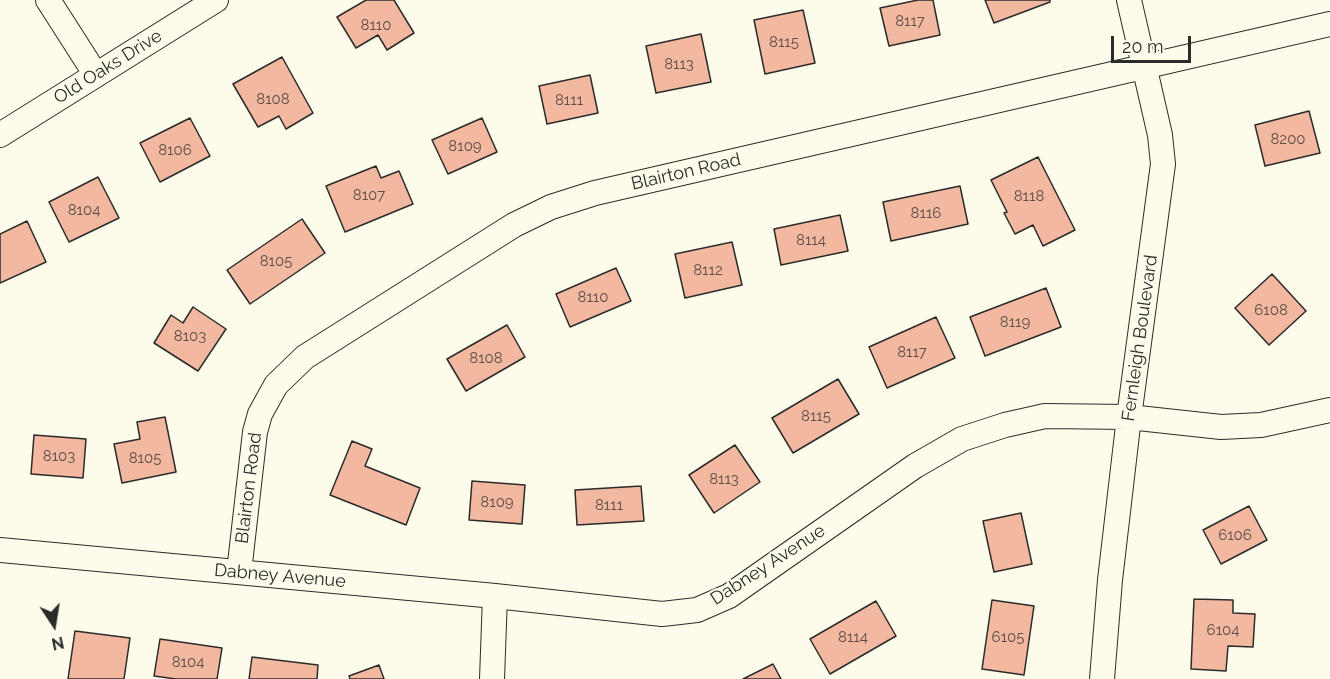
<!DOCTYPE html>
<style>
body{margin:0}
#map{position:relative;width:1330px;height:679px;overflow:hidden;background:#fdfbea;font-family:Raleway,sans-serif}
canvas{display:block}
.north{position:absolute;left:24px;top:595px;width:60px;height:60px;-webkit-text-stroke:4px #fdfbea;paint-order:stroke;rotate:168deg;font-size:16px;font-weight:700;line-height:24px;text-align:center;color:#2b2b2b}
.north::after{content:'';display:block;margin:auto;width:21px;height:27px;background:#2b2b2b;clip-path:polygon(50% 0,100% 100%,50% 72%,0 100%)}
.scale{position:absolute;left:1111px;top:36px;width:80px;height:27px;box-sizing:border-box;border:3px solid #2b2b2b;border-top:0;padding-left:8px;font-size:18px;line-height:21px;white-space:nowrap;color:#2b2b2b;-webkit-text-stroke:4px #fdfbea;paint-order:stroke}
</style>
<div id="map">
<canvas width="1330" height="679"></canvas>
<div class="north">N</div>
<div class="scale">20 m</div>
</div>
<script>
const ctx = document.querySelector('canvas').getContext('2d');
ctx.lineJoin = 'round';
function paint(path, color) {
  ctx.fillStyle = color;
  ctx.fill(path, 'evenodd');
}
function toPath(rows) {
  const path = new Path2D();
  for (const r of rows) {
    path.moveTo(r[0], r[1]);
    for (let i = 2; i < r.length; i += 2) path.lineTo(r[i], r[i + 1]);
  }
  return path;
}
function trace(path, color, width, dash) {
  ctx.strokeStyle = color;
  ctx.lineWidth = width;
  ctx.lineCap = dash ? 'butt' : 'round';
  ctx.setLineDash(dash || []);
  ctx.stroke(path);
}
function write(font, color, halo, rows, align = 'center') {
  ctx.font = font + ' Raleway,sans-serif';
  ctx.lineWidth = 4.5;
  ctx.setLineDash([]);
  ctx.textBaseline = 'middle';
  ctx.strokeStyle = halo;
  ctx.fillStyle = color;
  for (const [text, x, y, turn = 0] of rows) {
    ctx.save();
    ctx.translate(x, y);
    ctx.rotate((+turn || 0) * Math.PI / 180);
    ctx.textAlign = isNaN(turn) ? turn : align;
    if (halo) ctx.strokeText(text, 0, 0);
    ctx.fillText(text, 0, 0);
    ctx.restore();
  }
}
const building = toPath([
 [366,0,394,0,414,33,387,50,378,35,356,48,337,17,366,0],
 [918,0,933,0,940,35,889,46,880,8,918,0],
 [985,0,1050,0,1050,2,994,23,985,0],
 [803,10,815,63,765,74,754,20,803,10],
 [701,34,711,82,656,93,646,46,701,34],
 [282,57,313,113,286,129,279,116,258,127,233,84,282,57],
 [590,75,598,113,547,124,539,86,590,75],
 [1309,111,1320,153,1265,166,1255,125,1309,111],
 [190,118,210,156,160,182,140,143,190,118],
 [482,118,497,152,448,174,432,140,482,118],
 [1038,157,1075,230,1043,246,1033,225,1015,234,1004,213,1007,212,991,180,1038,157],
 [376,166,381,178,399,171,413,204,345,232,326,186,376,166],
 [98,177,119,218,69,242,49,202,98,177],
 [960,186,968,224,891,241,883,202,960,186],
 [840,215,848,251,781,265,774,229,840,215],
 [302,219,325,253,250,304,227,270,302,219],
 [27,221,46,262,0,283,0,234,27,221],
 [732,242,742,285,685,298,675,254,732,242],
 [616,268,631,301,570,327,556,294,616,268],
 [1272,274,1306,311,1269,345,1235,308,1272,274],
 [1046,288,1061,327,985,356,970,317,1046,288],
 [193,307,226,329,198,371,154,343,171,315,183,323,193,307],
 [936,317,955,358,887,388,869,347,936,317],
 [507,325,525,357,466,391,447,359,507,325],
 [838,379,859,414,793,453,772,418,838,379],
 [165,417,176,472,122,483,114,444,140,439,137,422,165,417],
 [34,435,86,439,83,478,31,474,34,435],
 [352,441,372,449,365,466,420,488,406,525,330,495,352,441],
 [735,445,760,482,714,513,689,475,735,445],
 [472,481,525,485,522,524,469,520,472,481],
 [641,486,644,521,577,525,575,490,641,486],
 [1249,506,1267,540,1221,564,1203,530,1249,506],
 [1021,513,1032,564,994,572,983,521,1021,513],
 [1194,599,1233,600,1233,613,1255,614,1253,647,1228,646,1226,671,1191,669,1194,599],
 [992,600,1034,606,1024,675,982,669,992,600],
 [876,601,896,636,830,674,810,639,876,601],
 [75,631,130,638,124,679,68,679,75,631],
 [160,639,222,648,217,679,176,679,154,676,160,639],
 [252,657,318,665,317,679,249,679,252,657],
 [773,664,781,679,743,679,773,664],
 [379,665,384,679,350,679,349,676,379,665]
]);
const street = toPath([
 [48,0,96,75],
 [0,135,216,0],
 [0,550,495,596,662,614,697,610,729,596,915,466,962,439,1005,425,1045,416,1129,417,1221,427,1261,425,1330,410],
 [239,572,255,432,260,414,276,385,305,357,514,225,551,207,595,193,1330,24],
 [492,679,495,596],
 [1102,679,1110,580,1129,417,1163,164,1160,135,1129,0]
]);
const numberNames = [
 ["8117",910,21],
 ["8110",376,25],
 ["8115",784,42],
 ["8113",679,64],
 ["8108",273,99],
 ["8111",569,100],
 ["8200",1288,139],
 ["8109",465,146],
 ["8106",175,150],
 ["8107",369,195],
 ["8118",1029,196],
 ["8104",84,210],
 ["8116",926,213],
 ["8114",811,240],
 ["8105",276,261],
 ["8112",708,270],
 ["8110",593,297],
 ["6108",1271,310],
 ["8119",1015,322],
 ["8103",190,336],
 ["8117",912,352],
 ["8108",486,358],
 ["8115",816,416],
 ["8103",59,456],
 ["8105",145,458],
 ["8113",724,479],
 ["8109",497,502],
 ["8111",609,505],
 ["6106",1235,535],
 ["6104",1223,630],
 ["8114",853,637],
 ["6105",1008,637],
 ["8104",188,662]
];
const streetNames = [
 ["Old Oaks Drive",108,67,-32],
 ["Blairton Road",686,172,-13],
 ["Fernleigh Boulevard",1140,338,-82],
 ["Blairton Road",249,488,-83],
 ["Dabney Avenue",768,565,-33],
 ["Dabney Avenue",280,576,5]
];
paint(building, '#f2b8a0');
trace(building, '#2b2b2b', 1.5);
trace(street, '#2b2b2b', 26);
trace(street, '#fdfbea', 24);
write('15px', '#5d4e48', null, numberNames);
write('18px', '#2b2b2b', '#fdfbea', streetNames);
</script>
